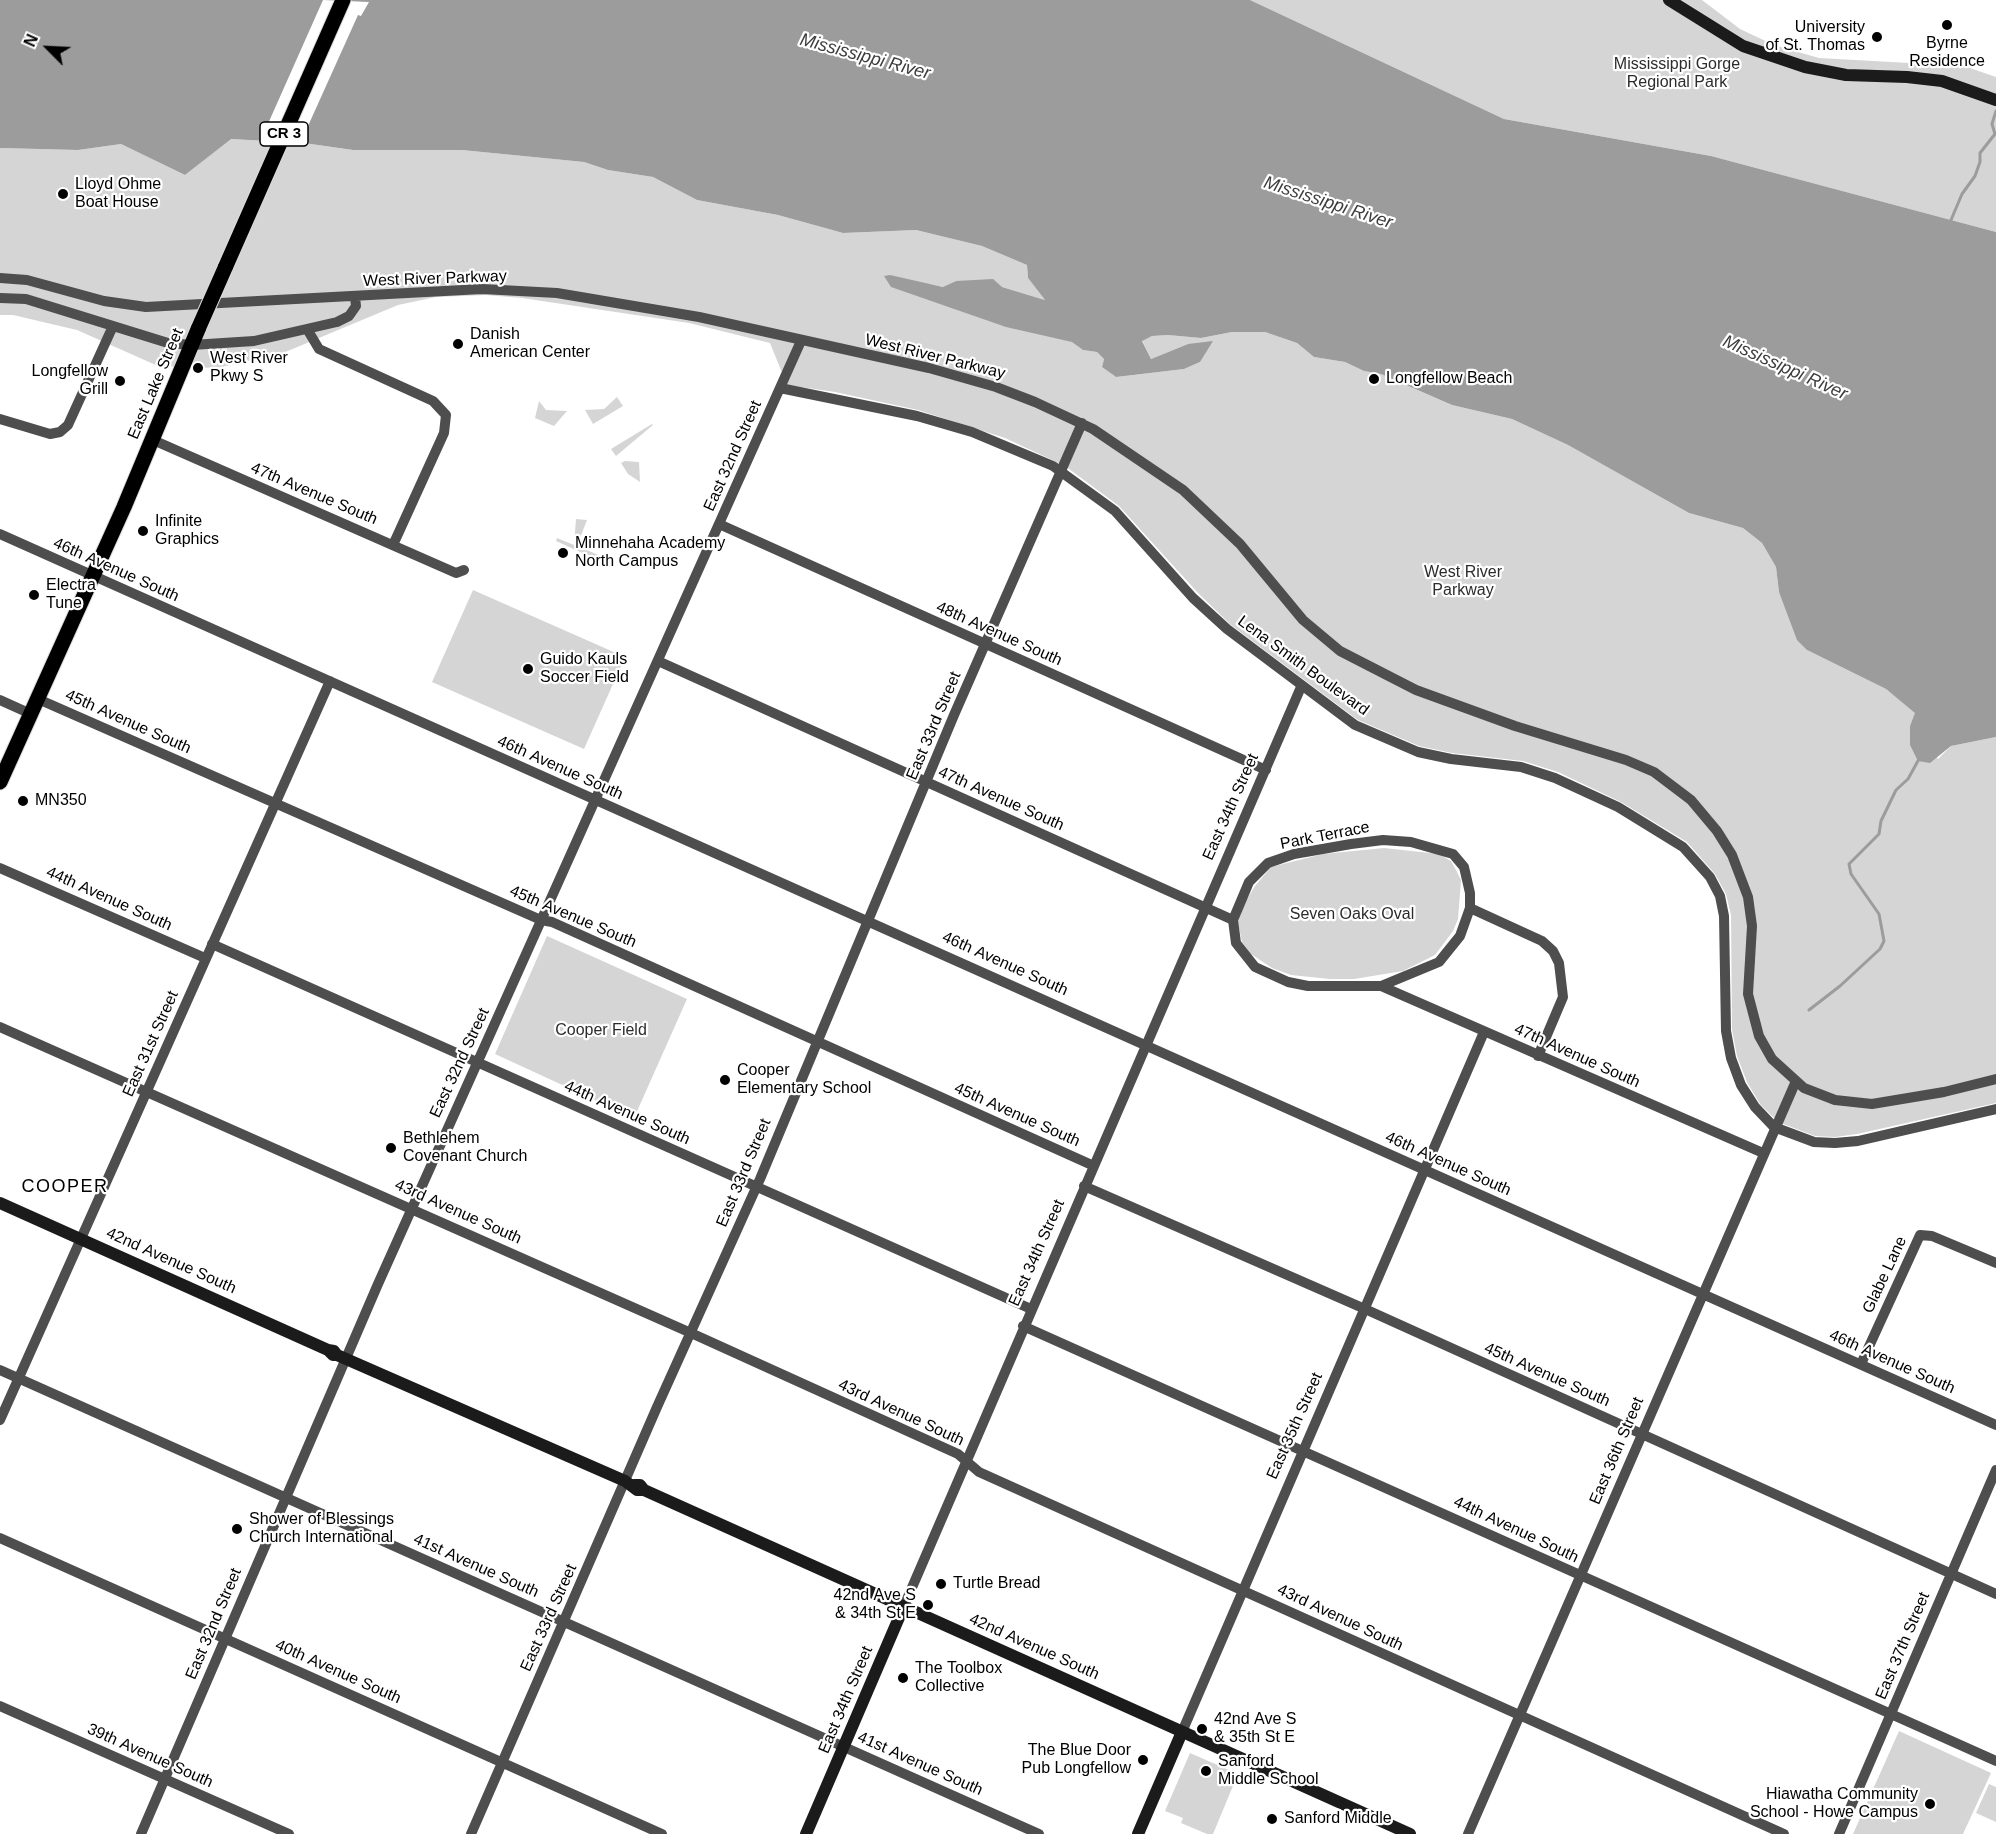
<!DOCTYPE html>
<style>
body{margin:0}
#map{position:relative;width:1996px;height:1834px;overflow:hidden;background:#fff;font-family:Arial,sans-serif}
canvas{display:block}
.north{position:absolute;left:18px;top:18px;width:60px;height:60px;-webkit-text-stroke:4px #fff;paint-order:stroke;rotate:294deg;font-size:16px;font-weight:700;line-height:24px;text-align:center;color:#000}
.north::after{content:'';display:block;margin:auto;width:21px;height:27px;background:#000;clip-path:polygon(50% 0,100% 100%,50% 72%,0 100%)}
</style>
<div id="map">
<canvas width="1996" height="1834"></canvas>
<div class="north">N</div>
</div>
<script>
const ctx = document.querySelector('canvas').getContext('2d');
ctx.lineJoin = 'round';
function paint(path, color) {
  ctx.fillStyle = color;
  ctx.fill(path, 'evenodd');
}
function toPath(rows) {
  const path = new Path2D();
  for (const r of rows) {
    path.moveTo(r[0], r[1]);
    for (let i = 2; i < r.length; i += 2) path.lineTo(r[i], r[i + 1]);
  }
  return path;
}
function trace(path, color, width, dash) {
  ctx.strokeStyle = color;
  ctx.lineWidth = width;
  ctx.lineCap = dash ? 'butt' : 'round';
  ctx.setLineDash(dash || []);
  ctx.stroke(path);
}
function write(font, color, halo, rows, align = 'center') {
  ctx.font = font + ' Arial,sans-serif';
  ctx.lineWidth = 4.5;
  ctx.setLineDash([]);
  ctx.textBaseline = 'middle';
  ctx.strokeStyle = halo;
  ctx.fillStyle = color;
  for (const [text, x, y, turn = 0] of rows) {
    ctx.save();
    ctx.translate(x, y);
    ctx.rotate((+turn || 0) * Math.PI / 180);
    ctx.textAlign = isNaN(turn) ? turn : align;
    if (halo) ctx.strokeText(text, 0, 0);
    ctx.fillText(text, 0, 0);
    ctx.restore();
  }
}
const green = toPath([
 [1250,0,1702,0,1740,29,1774,45,1819,58,1964,66,1996,77,1996,232,1711,156,1504,119],
 [230,139,304,143,353,150,462,150,584,162,608,170,653,177,697,200,778,215,843,233,916,230,982,246,1027,265,1028,278,1045,300,1002,287,956,281,944,287,884,276,1073,342,1083,350,1097,352,1104,359,1102,367,1116,377,1184,369,1200,362,1206,348,1188,344,1151,359,1142,340,1152,336,1168,335,1201,338,1232,332,1265,332,1297,343,1314,357,1345,362,1364,371,1381,374,1452,405,1512,419,1568,445,1689,513,1743,528,1762,543,1776,567,1779,592,1807,650,1886,689,1916,713,1910,726,1938,759,1951,746,1996,737,1996,1103,1857,1134,1835,1137,1815,1136,1778,1122,1760,1104,1747,1082,1737,1056,1732,1030,1731,915,1726,894,1715,874,1687,842,1621,802,1558,772,1523,761,1452,753,1419,746,1358,720,1231,625,1198,593,1119,506,1065,466,1005,438,918,410,835,392,787,385,770,343,689,323,522,298,486,295,436,297,398,305,283,353,217,368,158,366,77,330,13,315,0,315,0,148,78,150,121,144,185,175],
 [617,397,623,406,593,424,585,410,604,409],
 [539,401,546,410,567,411,554,426,535,418],
 [652,424,653,425,616,456,611,449],
 [625,461,639,462,640,482,628,474,621,463],
 [576,519,587,520,577,546,601,556,600,561,556,541,557,538,574,545],
 [473,590,625,657,584,749,432,682],
 [1384,848,1439,854,1451,861,1456,870,1461,880,1458,919,1453,931,1435,955,1403,971,1354,979,1330,979,1291,975,1272,968,1251,954,1242,942,1238,922,1244,904,1255,886,1271,867,1323,854],
 [547,936,687,999,634,1118,495,1054],
 [1899,1731,1991,1773,1963,1834,1853,1834],
 [1190,1753,1238,1774,1213,1834,1207,1834,1181,1823,1183,1818,1165,1811],
 [1989,1784,1996,1787,1996,1822,1976,1813]
]);
const water = toPath([
 [0,0,1250,0,1504,119,1711,156,1996,232,1996,737,1951,746,1930,763,1918,761,1910,745,1910,726,1915,713,1886,689,1807,650,1797,640,1779,592,1776,567,1762,543,1743,528,1689,513,1568,445,1512,419,1452,405,1381,374,1364,371,1345,362,1314,357,1297,343,1265,332,1232,332,1201,338,1168,335,1152,336,1142,341,1151,359,1188,344,1213,341,1200,362,1184,369,1116,377,1102,367,1104,359,1097,352,1083,350,1072,342,1006,327,891,287,884,276,890,275,943,287,956,281,993,279,1002,287,1045,300,1028,278,1027,265,982,246,916,230,843,233,778,215,697,200,653,177,608,170,584,162,462,150,353,150,304,143,231,139,185,175,121,144,78,150,0,148]
]);
const pier = toPath([
 [323,0,369,2,361,16,358,15,299,146,259,144]
]);
const stream = toPath([
 [1951,220,1962,194,1975,176,1980,162,1980,153,1995,134,1992,124,1996,111],
 [1809,1010,1840,986,1880,949,1884,941,1879,914,1851,874,1849,864,1879,834,1881,821,1896,790,1908,779,1919,759]
]);
const street = toPath([
 [0,278,27,280,104,301,146,307,482,289,557,293,699,317,929,368,996,387,1035,402,1093,429,1183,490,1240,544,1303,620,1340,651,1416,690,1515,726,1626,760,1654,772,1691,800,1717,831,1732,855,1748,897,1752,926,1748,994,1759,1036,1772,1059,1804,1088,1835,1100,1872,1104,1944,1092,1996,1079],
 [0,298,26,299,168,343,192,345,254,341,337,322,349,316,356,306,355,297],
 [307,329,319,349,433,401,446,415,444,433,393,545],
 [780,388,917,416,972,432,1053,466,1115,511,1193,598,1227,629,1355,725,1418,752,1451,759,1521,767,1555,778,1618,807,1683,847,1710,877,1720,896,1724,916,1726,1031,1731,1058,1741,1085,1755,1107,1774,1127,1814,1142,1835,1143,1858,1141,1996,1109],
 [0,419,50,434,60,432,68,425,113,326],
 [153,440,456,573,464,570],
 [719,524,1266,770],
 [0,534,1996,1425],
 [658,661,1233,920],
 [38,699,541,920,552,922,1094,1166],
 [0,700,31,714],
 [0,868,205,958],
 [1470,908,1542,941,1553,951,1559,963,1563,997,1538,1056],
 [212,944,1031,1309],
 [1381,986,1439,962,1460,936,1470,908,1470,893,1464,867,1453,854,1411,842,1383,840,1351,844,1294,854,1268,863,1249,882,1233,920,1236,943,1255,967,1288,982,1308,986,1381,986,1763,1153],
 [0,1027,691,1333,958,1454,979,1472,1784,1834],
 [1084,1186,1365,1309,1996,1594],
 [1023,1326,1996,1761],
 [1861,1364,1920,1235,1932,1236,1996,1263],
 [0,1370,1039,1834],
 [0,1420,330,681],
 [0,1538,662,1834],
 [904,1606,1301,687],
 [0,1706,289,1834],
 [1182,1732,1484,1032],
 [141,1834,378,1284,801,341],
 [471,1834,657,1407,760,1179,954,715,1082,423],
 [1468,1834,1796,1081],
 [1839,1834,1996,1470]
]);
const secondary = toPath([
 [1669,0,1743,46,1805,67,1846,75,1907,77,1942,81,1996,100],
 [0,1203,328,1350,334,1351,337,1355,333,1355,328,1350],
 [337,1355,625,1481,637,1490,644,1490,640,1485,634,1485],
 [644,1490,1410,1834],
 [806,1834,904,1606],
 [1138,1834,1182,1732]
]);
const primary = toPath([
 [225,268,343,0],
 [0,782,124,507,199,327]
]);
const primaryBridge = toPath([
 [199,327,225,268]
]);
const markers = [
 [1947,25,6,"#000"],
 [1877,37,6,"#000"],
 [63,194,6,"#000"],
 [458,344,6,"#000"],
 [198,368,6,"#000"],
 [1374,379,6,"#000"],
 [120,381,6,"#000"],
 [143,531,6,"#000"],
 [563,553,6,"#000"],
 [34,595,6,"#000"],
 [528,669,6,"#000"],
 [23,801,6,"#000"],
 [725,1080,6,"#000"],
 [391,1148,6,"#000"],
 [237,1529,6,"#000"],
 [941,1584,6,"#000"],
 [928,1605,6,"#000"],
 [903,1678,6,"#000"],
 [1202,1729,6,"#000"],
 [1143,1760,6,"#000"],
 [1206,1771,6,"#000"],
 [1930,1804,6,"#000"],
 [1272,1819,6,"#000"]
];
const shields = [
 [284,134,48]
];
const shieldNames = [
 ["CR 3",284,134]
];
const poiNames = [
 ["University",1865,28,"right"],
 ["of St. Thomas",1865,46,"right"],
 ["Byrne",1947,44,"center"],
 ["Residence",1947,62,"center"],
 ["Lloyd Ohme",75,185],
 ["Boat House",75,203],
 ["Danish",470,335],
 ["American Center",470,353],
 ["West River",210,359],
 ["Pkwy S",210,377],
 ["Longfellow",108,372,"right"],
 ["Grill",108,390,"right"],
 ["Longfellow Beach",1386,379],
 ["Infinite",155,522],
 ["Graphics",155,540],
 ["Minnehaha Academy",575,544],
 ["North Campus",575,562],
 ["Electra",46,586],
 ["Tune",46,604],
 ["Guido Kauls",540,660],
 ["Soccer Field",540,678],
 ["MN350",35,801],
 ["Cooper",737,1071],
 ["Elementary School",737,1089],
 ["Bethlehem",403,1139],
 ["Covenant Church",403,1157],
 ["Shower of Blessings",249,1520],
 ["Church International",249,1538],
 ["Turtle Bread",953,1584],
 ["42nd Ave S",916,1596,"right"],
 ["& 34th St E",916,1614,"right"],
 ["The Toolbox",915,1669],
 ["Collective",915,1687],
 ["42nd Ave S",1214,1720],
 ["& 35th St E",1214,1738],
 ["The Blue Door",1131,1751,"right"],
 ["Pub Longfellow",1131,1769,"right"],
 ["Sanford",1218,1762],
 ["Middle School",1218,1780],
 ["Hiawatha Community",1918,1795,"right"],
 ["School - Howe Campus",1918,1813,"right"],
 ["Sanford Middle",1284,1819]
];
const parkNames = [
 ["Mississippi Gorge",1677,65],
 ["Regional Park",1677,83],
 ["West River",1463,573],
 ["Parkway",1463,591],
 ["Seven Oaks Oval",1352,915],
 ["Cooper Field",601,1031]
];
const streetNames = [
 ["West River Parkway",435,279,-2],
 ["West River Parkway",935,357,14],
 ["East Lake Street",156,384,-67],
 ["East 32nd Street",733,456,-66],
 ["47th Avenue South",314,494,23],
 ["46th Avenue South",116,570,24],
 ["48th Avenue South",999,634,24],
 ["Lena Smith Boulevard",1303,666,36],
 ["45th Avenue South",128,722,24],
 ["East 33rd Street",934,726,-67],
 ["46th Avenue South",560,768,24],
 ["47th Avenue South",1001,799,24],
 ["East 34th Street",1231,807,-66],
 ["Park Terrace",1325,836,-11],
 ["44th Avenue South",109,899,24],
 ["45th Avenue South",573,917,23],
 ["46th Avenue South",1005,964,24],
 ["East 31st Street",151,1044,-66],
 ["47th Avenue South",1577,1056,24],
 ["East 32nd Street",460,1063,-65],
 ["44th Avenue South",627,1113,24],
 ["45th Avenue South",1017,1115,24],
 ["46th Avenue South",1448,1164,24],
 ["East 33rd Street",744,1173,-67],
 ["43rd Avenue South",458,1212,24],
 ["East 34th Street",1037,1253,-66],
 ["42nd Avenue South",171,1261,24],
 ["Glabe Lane",1885,1275,-65],
 ["46th Avenue South",1892,1362,24],
 ["45th Avenue South",1547,1375,24],
 ["43rd Avenue South",901,1413,25],
 ["East 35th Street",1295,1426,-66],
 ["East 36th Street",1617,1451,-67],
 ["44th Avenue South",1516,1530,25],
 ["41st Avenue South",476,1566,24],
 ["East 33rd Street",549,1618,-66],
 ["43rd Avenue South",1340,1618,25],
 ["East 32nd Street",214,1624,-67],
 ["East 37th Street",1903,1646,-67],
 ["42nd Avenue South",1034,1647,24],
 ["40th Avenue South",338,1672,24],
 ["East 34th Street",846,1700,-67],
 ["39th Avenue South",150,1756,24],
 ["41st Avenue South",920,1764,24]
];
const waterNames = [
 ["Mississippi River",865,57,15],
 ["Mississippi River",1328,203,18],
 ["Mississippi River",1785,368,24]
];
const neighbourhoodNames = [
 ["COOPER",65,1187]
];
paint(green, '#d5d5d5');
paint(water, '#9c9c9c');
paint(pier, '#fff');
trace(stream, '#9c9c9c', 3);
trace(primary, '#dbdbdb', 17);
trace(street, '#4e4e4e', 10);
trace(secondary, '#1b1b1b', 12);
trace(primary, '#000', 15);
trace(primaryBridge, '#dbdbdb', 17, []);
trace(primaryBridge, '#000', 15);
for (const [x, y, r, color] of markers) {
  const dot = new Path2D();
  dot.arc(x, y, r, 0, 2 * Math.PI);
  ctx.fillStyle = color;
  ctx.fill(dot);
  trace(dot, '#fff', 2);
}
for (const [x, y, w] of shields) {
  const box = new Path2D();
  box.roundRect(x - w / 2, y - 12, w, 24, 4.5);
  ctx.fillStyle = '#fff';
  ctx.fill(box);
  trace(box, '#000', 1.5);
}
write('bold 15px', '#000', null, shieldNames);
write('16px', '#000', '#fff', poiNames, 'left');
write('16px', '#2c2c2c', '#fff', parkNames);
write('16px', '#000', '#fff', streetNames);
write('italic 18px', '#3d3d3d', '#fff', waterNames);
ctx.letterSpacing = '1.5px';
write('18px', '#000', '#fff', neighbourhoodNames);
ctx.letterSpacing = '0px';
</script>
